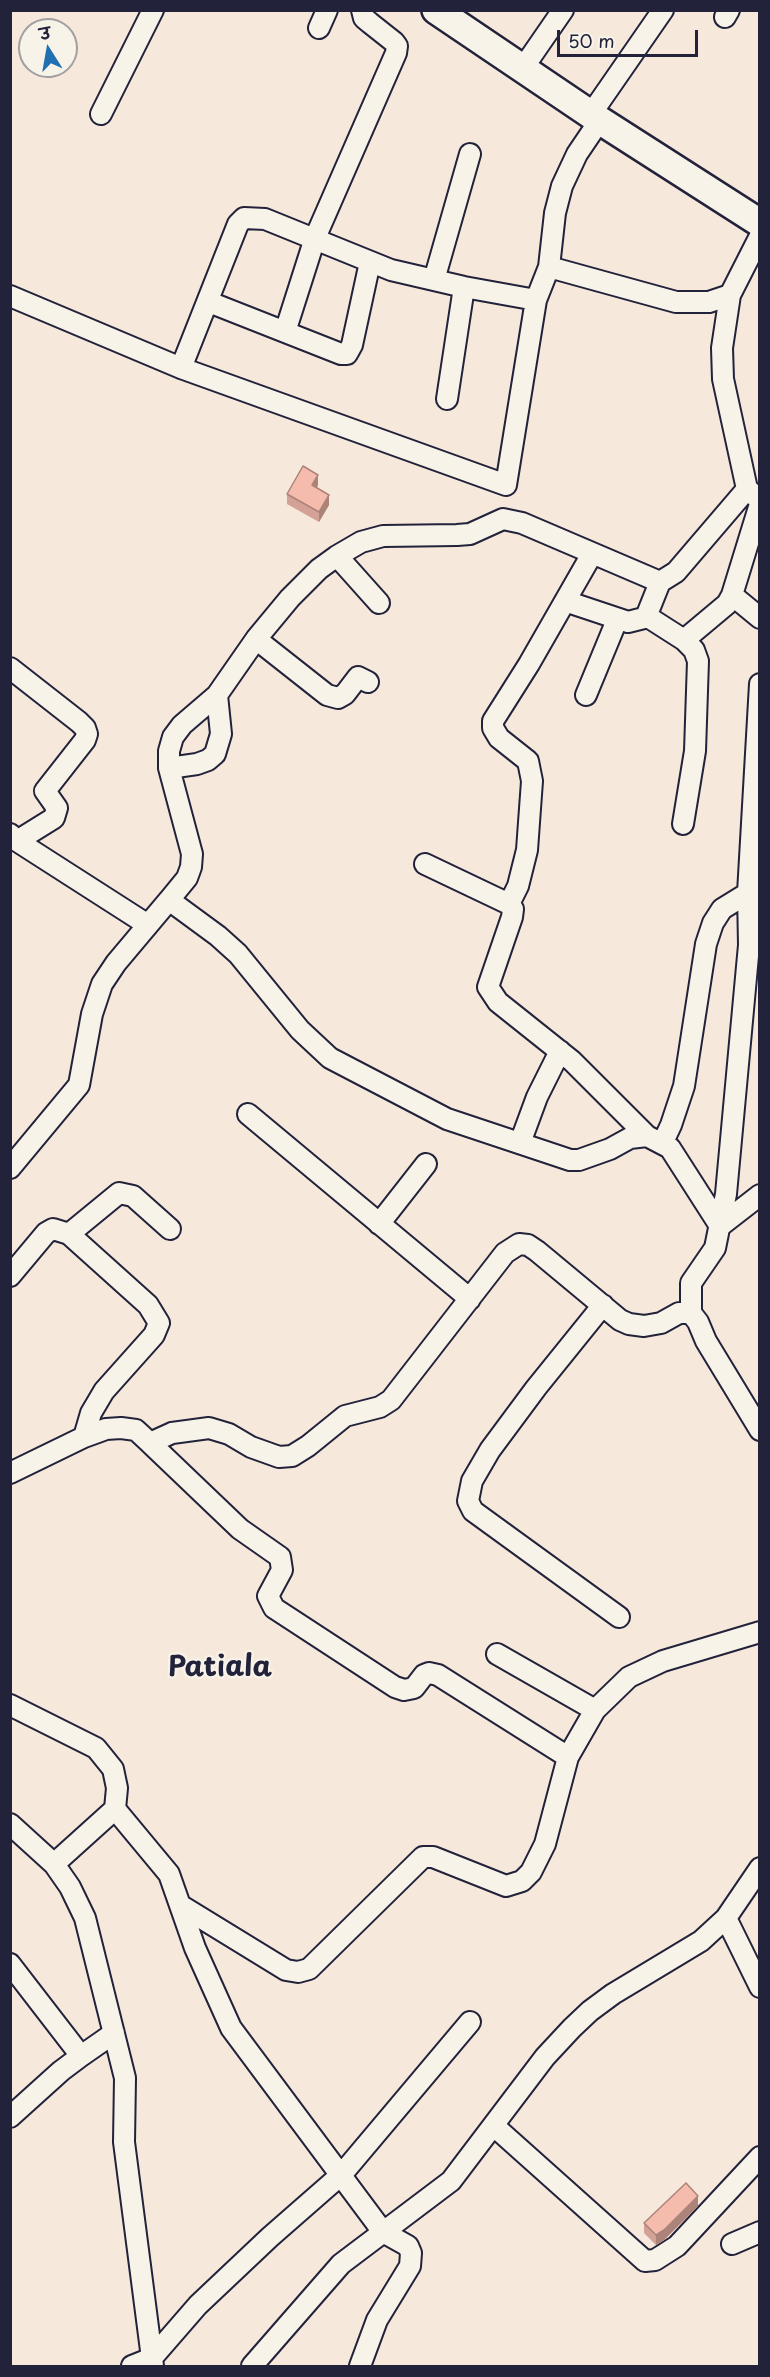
<!DOCTYPE html>
<meta charset="utf-8">
<style>
body{margin:0}
#map{position:relative;width:770px;height:2377px;overflow:hidden;background:#f7e8dc;font-family:"Playpen Sans","Playpen Sans Deva",sans-serif}
canvas{display:block}
.frame{position:absolute;inset:0;border:12px solid #22223b;pointer-events:none}
.north{position:absolute;left:18px;top:18px;width:60px;height:60px;box-sizing:border-box;background:#f7f3e8;border:2px solid #a29fa3;border-radius:50%;rotate:349deg;font-size:16px;font-weight:700;line-height:24px;text-align:center;color:#22223b}
.north::after{content:'';display:block;margin:auto;width:21px;height:27px;background:#1f6fb2;clip-path:polygon(50% 0,100% 100%,50% 72%,0 100%)}
.scale{position:absolute;left:557px;top:30px;width:141px;height:27px;box-sizing:border-box;border:3px solid #22223b;border-top:0;padding-left:8px;font-size:18px;line-height:21px;white-space:nowrap;color:#22223b;-webkit-text-stroke:4px #f7f3e8;paint-order:stroke}
</style>
<div id="map">
<canvas width="770" height="2377"></canvas>
<div class="frame"></div>
<div class="north">उ</div>
<div class="scale">50 m</div>
</div>
<script>
const ctx = document.querySelector('canvas').getContext('2d');
ctx.lineJoin = 'round';
function toPath(rows) {
  const path = new Path2D();
  for (const r of rows) {
    path.moveTo(r[0], r[1]);
    for (let i = 2; i < r.length; i += 2) path.lineTo(r[i], r[i + 1]);
  }
  return path;
}
function trace(path, color, width, dash) {
  ctx.strokeStyle = color;
  ctx.lineWidth = width;
  ctx.lineCap = dash ? 'butt' : 'round';
  ctx.setLineDash(dash || []);
  ctx.stroke(path);
}
function paint(path, color) {
  ctx.fillStyle = color;
  ctx.fill(path, 'evenodd');
}
function write(font, color, halo, rows, align = 'center') {
  ctx.font = font + ' "Playpen Sans",sans-serif';
  ctx.lineWidth = 4.5;
  ctx.setLineDash([]);
  ctx.textBaseline = 'middle';
  ctx.strokeStyle = halo;
  ctx.fillStyle = color;
  for (const [text, x, y, turn = 0] of rows) {
    ctx.save();
    ctx.translate(x, y);
    ctx.rotate((+turn || 0) * Math.PI / 180);
    ctx.textAlign = isNaN(turn) ? turn : align;
    if (halo) ctx.strokeText(text, 0, 0);
    ctx.fillText(text, 0, 0);
    ctx.restore();
  }
}
const street = toPath([
 [725,17,729,10],
 [319,28,327,10],
 [523,68,563,10],
 [101,114,153,10],
 [591,114,663,10],
 [549,267,555,213,562,186,577,154,600,120],
 [434,280,470,154],
 [730,295,722,348,723,379,747,489],
 [10,296,181,368,506,485,536,300,549,267,676,302,709,302,730,295,760,236],
 [209,302,341,354,347,354,352,345,370,262],
 [285,332,315,238,396,53,397,46,394,42,370,23,364,18,362,10],
 [181,368,238,224,244,218,265,219,391,270,464,287,536,300],
 [447,399,464,287],
 [337,556,379,603],
 [660,582,648,612,648,617,684,640,694,650,698,661,695,751,683,824],
 [732,595,760,618],
 [565,601,628,622,648,617],
 [256,639,327,695,338,698,345,694,358,677,368,682],
 [684,640,727,604,732,595,760,504],
 [10,668,79,722,85,728,87,734,85,740,45,791,57,808,54,818,17,841],
 [586,695,617,620],
 [169,768,197,764,208,760,215,754,221,734,217,695],
 [10,834,17,841,148,925],
 [425,864,509,904,513,909,512,917,488,987,498,1002,572,1061,647,1136],
 [169,900,187,878,191,867,192,854,169,768,169,751,173,737,182,725,217,695,256,639,290,598,319,569,337,556,361,542,383,536,457,535,470,534,503,519,522,523,660,582,676,572,747,489,760,500],
 [509,904,518,886,527,850,532,781,528,761,499,738,493,728,493,721,529,664,592,554],
 [248,1114,470,1299],
 [663,1142,671,1125,684,1086,706,944,713,923,722,909,748,893],
 [520,1143,537,1097,560,1051],
 [10,1168,79,1085,92,1014,102,984,116,963,169,900,218,936,238,954,300,1030,330,1058,447,1119,570,1160,579,1160,610,1149,630,1138,647,1136,670,1148,720,1226,760,1195],
 [379,1224,426,1164],
 [69,1234,148,1305,159,1323,154,1335,104,1391,91,1413,84,1437],
 [10,1276,46,1233,53,1229,69,1234,119,1193,133,1196,170,1229],
 [603,1305,536,1388,490,1450,472,1481,468,1501,473,1511,619,1617],
 [691,1313,691,1283,715,1248,726,1194,749,945,748,893,760,684],
 [150,1443,240,1529,280,1557,282,1570,268,1596,274,1608,395,1687,404,1690,414,1688,424,1675,429,1673,438,1675,568,1757,595,1710,629,1677,663,1661,760,1632],
 [10,1473,84,1437,106,1429,121,1428,136,1430,150,1443,172,1433,209,1428,229,1434,251,1447,279,1457,292,1456,308,1446,345,1416,380,1407,391,1400,505,1253,519,1244,528,1245,537,1251,620,1320,629,1324,644,1326,661,1323,679,1313,691,1313,698,1322,706,1341,760,1430],
 [497,1654,595,1710],
 [10,1705,96,1748,113,1769,117,1788,115,1809],
 [10,1824,54,1864,70,1887,85,1918,125,2078,124,2142,153,2366],
 [54,1864,115,1809,169,1874,195,1948,231,2028,383,2232,408,2246,411,2253,410,2266,377,2320,360,2366],
 [180,1905,286,1970,298,1972,309,1969,423,1857,433,1857,506,1886,522,1881,531,1872,545,1844,568,1757],
 [726,1918,760,1987],
 [10,1964,81,2056,114,2033],
 [10,2117,61,2071,81,2056],
 [494,2126,645,2261,655,2260,677,2246,760,2157],
 [732,2244,760,2232],
 [132,2366,152,2358,198,2305,270,2237,342,2174,470,2022],
 [252,2366,341,2264,451,2181,545,2057,572,2028,590,2011,613,1994,701,1941,726,1918,760,1868]
]);
const secondary = toPath([
 [436,10,596,118,760,223]
]);
const wall = toPath([
 [318,485,317,488,329,505,319,522,287,504,287,494],
 [698,2206,664,2240,656,2245,644,2233,644,2223]
]);
const shadedWall = toPath([
 [318,475,318,485,312,495,312,485],
 [329,495,329,505,319,522,319,512],
 [698,2196,698,2206,664,2240,656,2245,656,2235]
]);
const building = toPath([
 [303,466,318,475,312,485,329,495,319,512,287,494,303,466],
 [686,2183,698,2196,664,2230,656,2235,644,2223,686,2183]
]);
const townNames = [
 ["Patiala",220,1668]
];
trace(street, '#22223b', 24);
trace(secondary, '#22223b', 32);
trace(street, '#f7f3e8', 20);
trace(secondary, '#f7f3e8', 27);
paint(wall, '#d3a195');
paint(shadedWall, '#ac8379');
paint(building, '#f5bbad');
trace(building, '#ac8379', 1.5);
write('bold 28px', '#22223b', '#f7f3e8', townNames);
</script>
